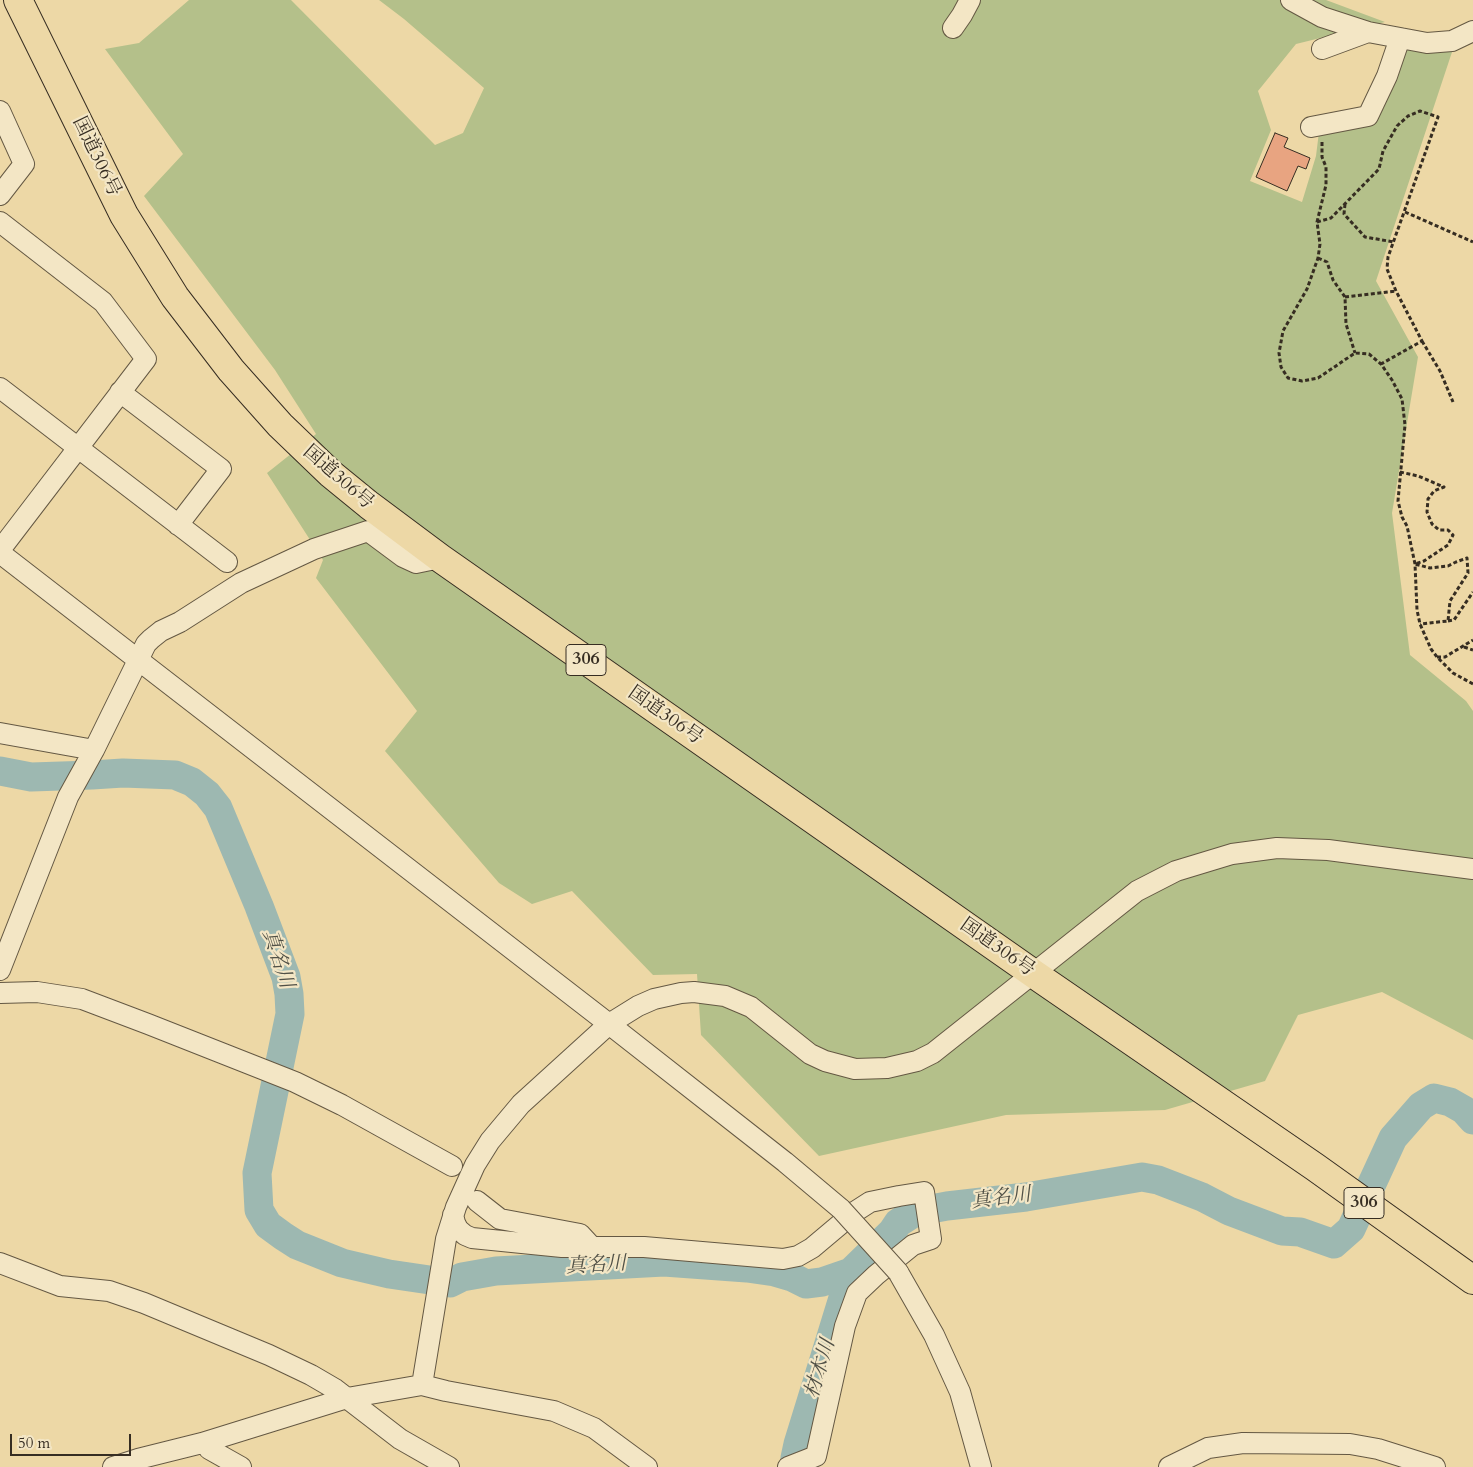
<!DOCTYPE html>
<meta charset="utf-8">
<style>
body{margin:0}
#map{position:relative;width:1473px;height:1467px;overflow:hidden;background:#edd8a6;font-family:Cardo,serif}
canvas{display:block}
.scale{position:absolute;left:10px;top:1434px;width:121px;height:22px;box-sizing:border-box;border:2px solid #362d22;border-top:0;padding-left:6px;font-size:15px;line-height:18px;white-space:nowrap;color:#362d22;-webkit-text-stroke:4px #f3e6c5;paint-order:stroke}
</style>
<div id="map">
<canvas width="1473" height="1467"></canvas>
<div class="scale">50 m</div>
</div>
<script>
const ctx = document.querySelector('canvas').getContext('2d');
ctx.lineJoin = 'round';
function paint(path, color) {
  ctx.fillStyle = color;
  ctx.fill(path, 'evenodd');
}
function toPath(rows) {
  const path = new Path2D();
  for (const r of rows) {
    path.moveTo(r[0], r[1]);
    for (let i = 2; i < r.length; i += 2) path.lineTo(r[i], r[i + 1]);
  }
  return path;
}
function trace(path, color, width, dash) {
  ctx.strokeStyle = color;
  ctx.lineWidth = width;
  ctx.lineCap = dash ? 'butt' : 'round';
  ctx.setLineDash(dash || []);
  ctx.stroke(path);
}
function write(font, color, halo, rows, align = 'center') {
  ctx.font = font + ' Cardo,"Noto Serif JP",serif';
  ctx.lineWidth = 4.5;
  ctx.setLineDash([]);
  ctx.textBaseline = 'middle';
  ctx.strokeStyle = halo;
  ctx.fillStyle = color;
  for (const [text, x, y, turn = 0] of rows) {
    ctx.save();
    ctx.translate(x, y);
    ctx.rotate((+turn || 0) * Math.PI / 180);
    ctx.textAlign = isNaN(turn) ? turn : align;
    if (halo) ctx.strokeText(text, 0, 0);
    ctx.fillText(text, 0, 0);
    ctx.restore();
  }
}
const green = toPath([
 [189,0,291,0,435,145,463,133,484,88,404,19,379,0,1326,0,1385,22,1296,44,1258,91,1271,130,1250,181,1302,202,1316,156,1319,132,1373,122,1404,49,1453,49,1376,281,1418,357,1392,513,1410,655,1466,701,1473,711,1473,1040,1382,992,1298,1015,1265,1081,1165,1110,1006,1115,819,1156,701,1035,697,974,653,975,572,891,532,904,499,883,385,751,417,711,316,578,323,560,267,473,316,434,275,370,144,196,183,154,105,49,139,43]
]);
const river = toPath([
 [0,771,31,777,92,775,123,773,175,775,192,782,207,794,218,808,259,906,286,977,289,994,290,1014,257,1173,259,1210,268,1225,283,1236,297,1245,342,1263,389,1274,450,1283,462,1277,496,1271,664,1262,747,1268,775,1272,792,1277,806,1284,822,1282,851,1272,892,1232,898,1223,915,1212,947,1206,1026,1197,1142,1177,1158,1180,1202,1197,1229,1211,1282,1231,1300,1232,1334,1244,1351,1229,1393,1138,1421,1106,1434,1098,1450,1102,1464,1110,1473,1120],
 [796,1467,795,1458,798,1444,851,1272]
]);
const building = toPath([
 [1275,133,1288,138,1284,147,1310,158,1306,169,1298,166,1287,191,1256,177,1275,133]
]);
const path = toPath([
 [1322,142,1322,157,1326,167,1326,185,1317,222,1320,244,1318,258,1307,289,1283,331,1279,353,1281,367,1288,378,1302,381,1318,378,1355,353,1369,354,1381,364,1392,380,1402,399,1405,425,1398,501,1402,517,1407,526,1415,564,1417,610,1420,624,1431,649,1437,657,1453,673,1473,684],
 [1345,204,1344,214,1365,237,1394,242],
 [1405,212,1473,242],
 [1317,222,1331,218,1379,169,1383,151,1397,126,1408,116,1420,111,1438,117,1388,257,1387,269,1396,291,1422,341,1381,364],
 [1318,258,1327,262,1333,280,1345,297,1346,324,1355,353],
 [1345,297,1396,291],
 [1422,341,1440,371,1453,402],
 [1400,472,1418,476,1444,487,1434,491,1428,499,1427,512,1432,524,1439,530,1448,530,1453,535,1448,545,1424,561,1415,564,1430,568,1448,566,1456,562,1467,558,1468,573,1450,601,1448,621,1420,624],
 [1448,621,1454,620,1473,592],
 [1464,647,1473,650],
 [1437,657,1445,657,1473,640]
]);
const minor = toPath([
 [1291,0,1322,17,1368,32,1427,43,1452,41,1473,31],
 [953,28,962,15,970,0],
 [1322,49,1368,32],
 [0,111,24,164,0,195],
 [1311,127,1368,116,1387,76,1400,38],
 [0,222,103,302,146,359,0,550],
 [0,388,227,562],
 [120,392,221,469,178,525],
 [0,553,609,1024,785,1162,841,1209],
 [0,733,94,750],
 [0,970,68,797,94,750,146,644,151,639,161,631,180,622,241,583,314,549,368,531,403,557,416,563,440,558],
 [0,993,37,992,82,999,148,1024,295,1082,342,1105,452,1166],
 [477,1201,500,1219,580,1234,592,1247],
 [453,1215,455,1223,458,1229,465,1235,472,1238,562,1247,644,1247,783,1259,798,1256,812,1248,856,1211,870,1202,899,1196,924,1192,931,1239,913,1245,876,1275,857,1293,845,1326,816,1456,788,1467],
 [0,1263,60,1286,109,1291,144,1303,269,1355,311,1375,335,1389,400,1439,449,1467],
 [898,1272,934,1335,960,1392,981,1467],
 [422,1385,446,1239,456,1207,475,1165,490,1141,521,1104,609,1024,638,1006,654,999,681,993,694,992,725,996,751,1007,810,1054,825,1061,855,1069,887,1068,917,1061,933,1053,1137,891,1176,871,1232,854,1277,848,1328,850,1473,869],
 [206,1442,209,1449,241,1467],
 [113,1467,138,1459,202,1443,347,1398,422,1385,446,1391,554,1411,594,1428,647,1467],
 [1169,1467,1208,1448,1243,1443,1350,1444,1378,1449,1435,1467]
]);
const highway = toPath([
 [18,0,124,215,175,297,231,370,280,425,331,474,369,505,440,558,1034,974,1315,1167,1473,1280]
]);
const minorBridge = toPath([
 [841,1209,898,1272]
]);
const shields = [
 [586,660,40],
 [1364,1203,40]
];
const shieldNames = [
 ["306",586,660],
 ["306",1364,1203]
];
const streetNames = [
 ["国道306号",96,157,64],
 ["国道306号",338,478,41],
 ["国道306号",665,716,35],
 ["国道306号",997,948,35]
];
const waterNames = [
 ["真名川",277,959,72],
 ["真名川",1001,1199,-7],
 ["真名川",596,1266,-3],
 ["材木川",821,1369,-73]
];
paint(green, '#b4c08a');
trace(river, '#9db8b1', 29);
paint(building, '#e8a481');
trace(building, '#362d22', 1);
trace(minor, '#645843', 22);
trace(highway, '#362d22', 30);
trace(path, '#362d22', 3, [4, 2.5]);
trace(minor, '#f3e6c5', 20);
trace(highway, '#edd8a6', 28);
trace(minorBridge, '#645843', 22, []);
trace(minorBridge, '#f3e6c5', 20);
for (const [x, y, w] of shields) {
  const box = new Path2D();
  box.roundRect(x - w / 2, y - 15.5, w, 31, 4);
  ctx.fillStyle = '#f3e6c5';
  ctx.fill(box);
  trace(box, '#362d22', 1);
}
write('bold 18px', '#362d22', null, shieldNames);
write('19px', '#362d22', '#f3e6c5', streetNames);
write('italic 20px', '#505046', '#f3e6c5', waterNames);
</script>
